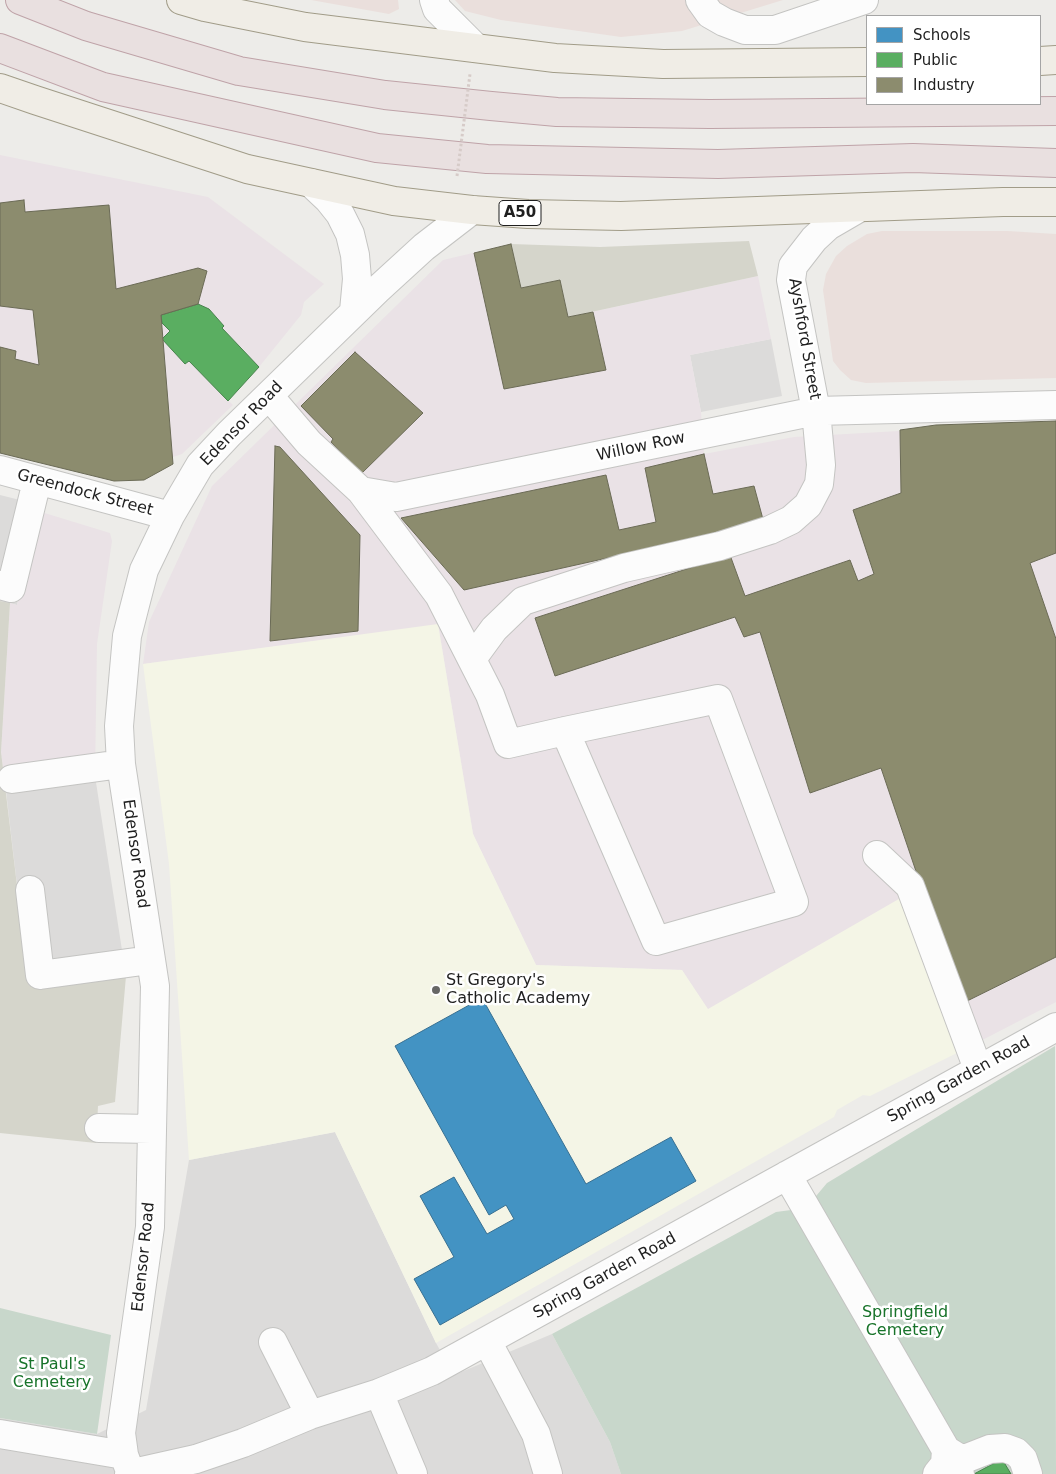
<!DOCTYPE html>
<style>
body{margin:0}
#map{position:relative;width:1056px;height:1474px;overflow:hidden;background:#edece9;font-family:"DejaVu Sans",sans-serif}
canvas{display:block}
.legend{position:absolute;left:866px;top:15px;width:175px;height:90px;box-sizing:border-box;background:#fff;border:1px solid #a5a5a5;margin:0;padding:6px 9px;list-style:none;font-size:15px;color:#1f1f1f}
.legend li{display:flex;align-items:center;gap:10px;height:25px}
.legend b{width:25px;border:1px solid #a5a5a5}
</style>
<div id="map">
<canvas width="1056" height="1474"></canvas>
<ul class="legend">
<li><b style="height:14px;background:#4393c3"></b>Schools</li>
<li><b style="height:14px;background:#5aae61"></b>Public</li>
<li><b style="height:14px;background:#8c8c6e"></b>Industry</li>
</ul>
</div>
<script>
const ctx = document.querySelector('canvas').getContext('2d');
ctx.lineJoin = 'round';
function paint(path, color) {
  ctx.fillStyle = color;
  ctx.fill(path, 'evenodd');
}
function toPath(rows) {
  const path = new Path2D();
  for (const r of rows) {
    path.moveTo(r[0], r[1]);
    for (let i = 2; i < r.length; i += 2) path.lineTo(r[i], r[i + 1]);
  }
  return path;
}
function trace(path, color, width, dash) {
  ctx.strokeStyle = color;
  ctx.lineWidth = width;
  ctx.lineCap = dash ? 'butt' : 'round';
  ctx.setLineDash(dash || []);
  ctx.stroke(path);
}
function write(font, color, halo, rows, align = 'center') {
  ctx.font = font + ' "DejaVu Sans",sans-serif';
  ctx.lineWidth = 5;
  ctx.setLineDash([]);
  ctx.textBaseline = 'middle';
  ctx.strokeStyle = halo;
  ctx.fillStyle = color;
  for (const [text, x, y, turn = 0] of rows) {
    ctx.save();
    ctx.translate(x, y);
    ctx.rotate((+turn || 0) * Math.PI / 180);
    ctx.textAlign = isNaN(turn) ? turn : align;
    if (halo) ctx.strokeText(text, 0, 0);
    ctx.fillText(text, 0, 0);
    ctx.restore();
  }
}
const residential = toPath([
 [771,339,782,396,701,412,690,355],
 [0,495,40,505,17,605,0,601],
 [95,776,126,976,29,987,6,791],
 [335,1132,436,1343,454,1375,552,1334,610,1442,621,1474,0,1474,0,1418,97,1434,146,1410,189,1160]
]);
const commercial = toPath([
 [311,0,398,0,399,9,389,14],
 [455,0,783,0,682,31,621,37,501,20,465,11],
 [882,231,1008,231,1056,234,1056,378,866,383,851,380,840,370,833,361,823,290,826,274,836,256,847,246,867,234]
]);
const industrial = toPath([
 [0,155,208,197,324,284,304,302,301,315,259,367,228,400,233,405,182,454,173,457,173,464,144,480,114,481,0,453],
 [511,244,521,288,560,280,568,317,758,276,771,339,690,355,701,412,704,454,794,437,1056,422,1056,1002,959,1052,707,1009,682,970,536,965,473,834,438,625,143,664,149,622,212,486,443,260],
 [38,511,110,533,112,541,97,644,95,776,6,791,1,752,10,603,17,605]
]);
const education = toPath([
 [438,624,473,834,536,965,682,970,708,1009,904,896,959,1052,870,1096,863,1095,837,1110,834,1117,436,1343,335,1132,189,1160,169,864,143,664]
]);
const construction = toPath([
 [749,241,758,276,568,317,560,280,521,288,511,244,600,247],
 [0,601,10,603,1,752,29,986,126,976,115,1102,98,1106,96,1143,0,1133]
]);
const cemetery = toPath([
 [1055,1046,1056,1474,621,1474,610,1442,552,1334,776,1212,806,1208,827,1183],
 [0,1308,111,1335,97,1434,0,1418]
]);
const schools = toPath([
 [482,998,586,1184,671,1137,696,1181,440,1325,414,1279,454,1257,420,1196,454,1177,487,1234,514,1219,506,1205,489,1215,395,1046,482,998]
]);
const public = toPath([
 [198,304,209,309,224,326,222,328,259,367,228,401,189,361,185,364,162,339,170,331,162,323,161,315,198,304],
 [1002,1459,1011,1474,974,1474,1002,1459]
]);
const industry = toPath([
 [24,200,25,212,109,205,116,289,198,268,207,271,198,304,161,315,173,464,144,480,114,481,0,453,0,347,16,351,15,359,39,365,33,310,0,306,0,203,24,200],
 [511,244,521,288,560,280,568,317,593,312,606,370,504,389,474,253,511,244],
 [355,352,423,413,361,474,331,442,333,439,301,406,355,352],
 [1056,421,1056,553,1030,563,1056,639,1056,957,961,1004,881,768,810,793,760,632,744,637,735,617,555,676,535,618,730,555,745,596,850,560,858,581,874,574,853,510,901,493,900,430,936,425,1056,421],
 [275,446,280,447,360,535,358,631,270,641,275,446],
 [704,454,713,494,754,486,764,523,464,590,401,518,606,475,619,530,656,522,645,468,704,454]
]);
const minor = toPath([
 [434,0,437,9,476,48],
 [700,0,710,14,724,22,745,30,775,30,864,0],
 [311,183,328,199,340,214,350,234,355,255,357,279,354,311],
 [269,396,309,443,361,491,396,497,816,411,1056,405],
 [0,470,170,516],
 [361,491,439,595,490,695,508,744,565,731,718,699,794,902,656,941,565,731],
 [0,585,11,588,37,481],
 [472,659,494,629,523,601,624,568,720,546,770,530,791,520,808,505,819,484,821,465,816,411,791,280,793,266,814,239,828,226,859,208],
 [12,779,121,764],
 [877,855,910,886,978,1069],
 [30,890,40,975,150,960],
 [99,1128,151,1129],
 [787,1175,960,1474],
 [487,1341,536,1434,548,1474],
 [273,1342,310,1415],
 [379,1393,413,1474],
 [0,1434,124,1455],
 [129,1474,196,1459,243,1443,310,1415,379,1393,432,1371,1056,1027],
 [131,1474,124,1455,121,1433,150,1227,155,986,121,764,119,726,127,636,144,570,170,516,200,465,229,434,377,290,424,247,472,210],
 [937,1474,945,1464,946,1450,959,1458,967,1458,990,1449,1005,1448,1016,1452,1023,1459,1028,1474]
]);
const major = toPath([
 [181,0,205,7,305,27,555,58,663,64,867,62],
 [1040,61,1056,60],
 [0,88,35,100,247,169,394,201,472,210,528,214,621,216,1003,202,1056,202]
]);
const highway = toPath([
 [20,0,86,26,239,71,385,95,491,106,557,112,710,114,1056,111],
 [0,48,103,87,377,148,487,159,718,164,913,158,1056,163]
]);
const pathBridge = toPath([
 [457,176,470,74]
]);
const markers = [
 [436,990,5,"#676766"]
];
const shields = [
 [520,213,42]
];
const shieldNames = [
 ["A50",520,213]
];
const streetNames = [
 ["Ayshford Street",804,339,80],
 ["Edensor Road",242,424,-46],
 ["Willow Row",641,447,-12],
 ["Greendock Street",85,493,15],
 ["Edensor Road",135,854,82],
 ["Spring Garden Road",959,1080,-29],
 ["Edensor Road",144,1257,-84],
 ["Spring Garden Road",605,1276,-29]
];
const poiNames = [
 ["St Gregory's",446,981],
 ["Catholic Academy",446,999]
];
const parkNames = [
 ["Springfield",905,1313],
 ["Cemetery",905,1331],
 ["St Paul's",52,1365],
 ["Cemetery",52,1383]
];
paint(residential, '#dcdbda');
paint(commercial, '#eadfdc');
paint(industrial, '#eae2e6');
paint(education, '#f4f5e6');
paint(construction, '#d5d5cb');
paint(cemetery, '#c8d7cb');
paint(schools, '#4393c3');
trace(schools, '#387092', 1);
paint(public, '#5aae61');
trace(public, '#48834d', 1);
paint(industry, '#8c8c6e');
trace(industry, '#6b6b56', 1);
trace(minor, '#c4c4c2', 30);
trace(major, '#a19c88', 30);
trace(highway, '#bfa3a8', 30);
trace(minor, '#fcfcfc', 28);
trace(major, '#f0ede6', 28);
trace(highway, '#e9e0e0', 28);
trace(pathBridge, '#d6cbc8', 3, [2.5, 2.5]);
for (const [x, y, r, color] of markers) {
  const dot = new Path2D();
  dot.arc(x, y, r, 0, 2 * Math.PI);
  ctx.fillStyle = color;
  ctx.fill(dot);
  trace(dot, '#fff', 2);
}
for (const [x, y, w] of shields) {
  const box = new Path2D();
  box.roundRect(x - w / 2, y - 12.5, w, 25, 4);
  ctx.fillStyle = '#fff';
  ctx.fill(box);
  trace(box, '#1f1f1f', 1);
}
write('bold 15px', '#1f1f1f', null, shieldNames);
write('16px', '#1f1f1f', '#fff', streetNames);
write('16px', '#1f1f1f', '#fff', poiNames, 'left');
write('16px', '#18732a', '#fff', parkNames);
</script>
